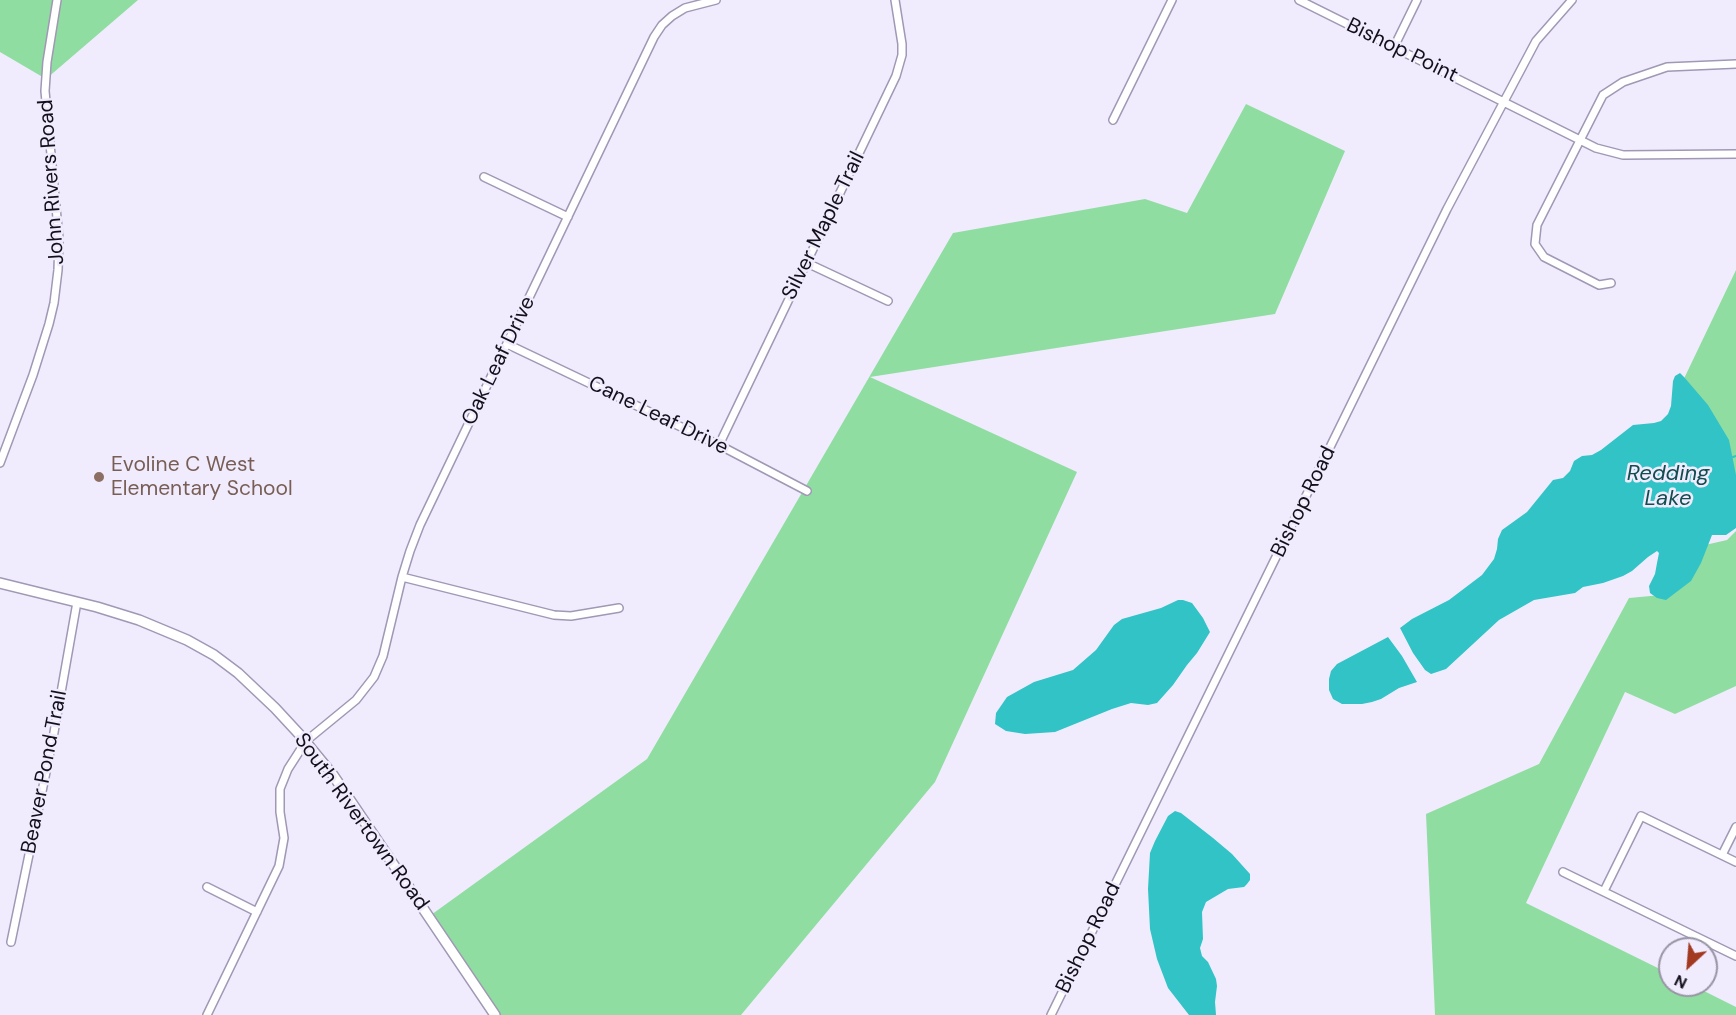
<!DOCTYPE html>
<style>
body{margin:0}
#map{position:relative;width:1736px;height:1015px;overflow:hidden;background:#f0ecfe;font-family:"DM Sans",sans-serif}
canvas{display:block}
.north{position:absolute;left:1658px;top:937px;width:60px;height:60px;box-sizing:border-box;background:#f0ecfe;border:2px solid #9894a3;border-radius:50%;rotate:206deg;font-size:16px;font-weight:700;line-height:24px;text-align:center;color:#14101b}
.north::after{content:'';display:block;margin:auto;width:21px;height:27px;background:#a23920;clip-path:polygon(50% 0,100% 100%,50% 72%,0 100%)}
</style>
<div id="map">
<canvas width="1736" height="1015"></canvas>
<div class="north">N</div>
</div>
<script>
const ctx = document.querySelector('canvas').getContext('2d');
ctx.lineJoin = 'round';
function paint(path, color) {
  ctx.fillStyle = color;
  ctx.fill(path, 'evenodd');
}
function toPath(rows) {
  const path = new Path2D();
  for (const r of rows) {
    path.moveTo(r[0], r[1]);
    for (let i = 2; i < r.length; i += 2) path.lineTo(r[i], r[i + 1]);
  }
  return path;
}
function trace(path, color, width, dash) {
  ctx.strokeStyle = color;
  ctx.lineWidth = width;
  ctx.lineCap = dash ? 'butt' : 'round';
  ctx.setLineDash(dash || []);
  ctx.stroke(path);
}
function write(font, color, halo, rows, align = 'center') {
  ctx.font = font + ' "DM Sans",sans-serif';
  ctx.lineWidth = 5;
  ctx.setLineDash([]);
  ctx.textBaseline = 'middle';
  ctx.strokeStyle = halo;
  ctx.fillStyle = color;
  for (const [text, x, y, turn = 0] of rows) {
    ctx.save();
    ctx.translate(x, y);
    ctx.rotate((+turn || 0) * Math.PI / 180);
    ctx.textAlign = isNaN(turn) ? turn : align;
    if (halo) ctx.strokeText(text, 0, 0);
    ctx.fillText(text, 0, 0);
    ctx.restore();
  }
}
const green = toPath([
 [0,0,138,0,46,79,0,52],
 [1246,104,1345,151,1275,314,870,377,1077,472,935,782,741,1015,499,1015,424,920,647,759,953,233,1145,199,1187,213],
 [1736,270,1736,483,1679,389],
 [1736,531,1736,686,1675,714,1625,692,1526,903,1670,974,1670,985,1692,985,1736,1007,1736,1015,1435,1015,1426,814,1539,764,1629,598,1672,594,1705,545,1727,540]
]);
const water = toPath([
 [1680,373,1684,377,1708,405,1729,440,1736,475,1736,528,1726,535,1712,535,1701,563,1691,581,1666,600,1657,598,1650,593,1649,586,1655,574,1657,563,1659,553,1657,551,1648,557,1632,571,1623,576,1603,583,1583,587,1575,593,1534,600,1499,620,1446,669,1431,674,1425,670,1413,653,1400,628,1412,619,1449,600,1482,575,1494,559,1497,549,1498,539,1502,530,1527,512,1553,480,1563,478,1570,471,1574,461,1582,456,1592,455,1601,450,1633,425,1654,423,1661,421,1668,414,1671,406,1673,381,1675,376],
 [1178,600,1183,600,1192,603,1203,618,1210,632,1197,653,1187,665,1173,685,1157,703,1148,705,1131,703,1112,709,1055,732,1025,734,1006,731,995,724,996,713,1007,697,1034,682,1073,670,1096,650,1114,625,1122,619,1161,608],
 [1388,637,1402,656,1417,682,1399,688,1381,699,1372,702,1362,704,1342,704,1333,699,1329,690,1329,679,1331,671,1337,664],
 [1175,811,1181,813,1213,838,1232,854,1250,874,1250,880,1247,884,1244,887,1228,889,1206,902,1202,912,1203,939,1200,948,1202,956,1208,962,1216,979,1217,986,1215,1002,1216,1015,1189,1015,1168,988,1157,959,1150,929,1148,889,1150,853,1155,841,1168,816]
]);
const stream = toPath([
 [1733,457,1736,456]
]);
const street = toPath([
 [1299,0,1596,148,1623,155,1736,154],
 [1394,47,1417,0],
 [1113,120,1172,0],
 [484,177,568,217],
 [807,263,888,301],
 [1611,283,1599,285,1544,257,1535,244,1537,225,1603,95,1623,82,1667,67,1736,64],
 [507,344,719,445,807,491],
 [719,445,896,76,902,55,902,44,895,0],
 [0,463,33,375,49,324,54,303,58,270,59,239,45,91,47,62,57,0],
 [402,577,554,615,571,616,619,608],
 [1722,855,1736,827],
 [1563,872,1736,956],
 [207,887,257,912],
 [1604,891,1641,816,1736,862],
 [11,942,53,738,77,602],
 [207,1015,279,866,284,838,280,812,280,789,288,769,306,741,356,700,374,677,383,656,402,577,410,551,420,525,654,37,662,25,672,16,685,8,716,0],
 [1051,1015,1447,209,1536,41,1572,0]
]);
const secondary = toPath([
 [0,583,97,607,139,620,187,640,214,655,238,673,275,708,300,735,333,775,495,1015]
]);
const markers = [
 [99,477,6,"#8d6e63"]
];
const streetNames = [
 ["Bishop Point",1402,51,26],
 ["John Rivers Road",52,182,-94],
 ["Silver Maple Trail",824,226,-64],
 ["Oak Leaf Drive",499,361,-64],
 ["Cane Leaf Drive",658,416,26],
 ["Bishop Road",1304,502,-64],
 ["Beaver Pond Trail",45,772,-79],
 ["South Rivertown Road",361,822,54],
 ["Bishop Road",1089,938,-64]
];
const educationNames = [
 ["Evoline C West",111,465],
 ["Elementary School",111,489]
];
const waterNames = [
 ["Redding",1668,474],
 ["Lake",1668,499]
];
paint(green, '#90dda1');
paint(water, '#31c3c6');
trace(stream, '#31c3c6', 2);
trace(street, '#a098b4', 10);
trace(secondary, '#a098b4', 12);
trace(street, '#fff', 7);
trace(secondary, '#fff', 9);
for (const [x, y, r, color] of markers) {
  const dot = new Path2D();
  dot.arc(x, y, r, 0, 2 * Math.PI);
  ctx.fillStyle = color;
  ctx.fill(dot);
  trace(dot, '#f0ecfe', 2);
}
write('21px', '#14101b', '#f0ecfe', streetNames);
write('21px', '#785e54', '#f0ecfe', educationNames, 'left');
write('italic 22px', '#104d4e', '#f0ecfe', waterNames);
</script>
